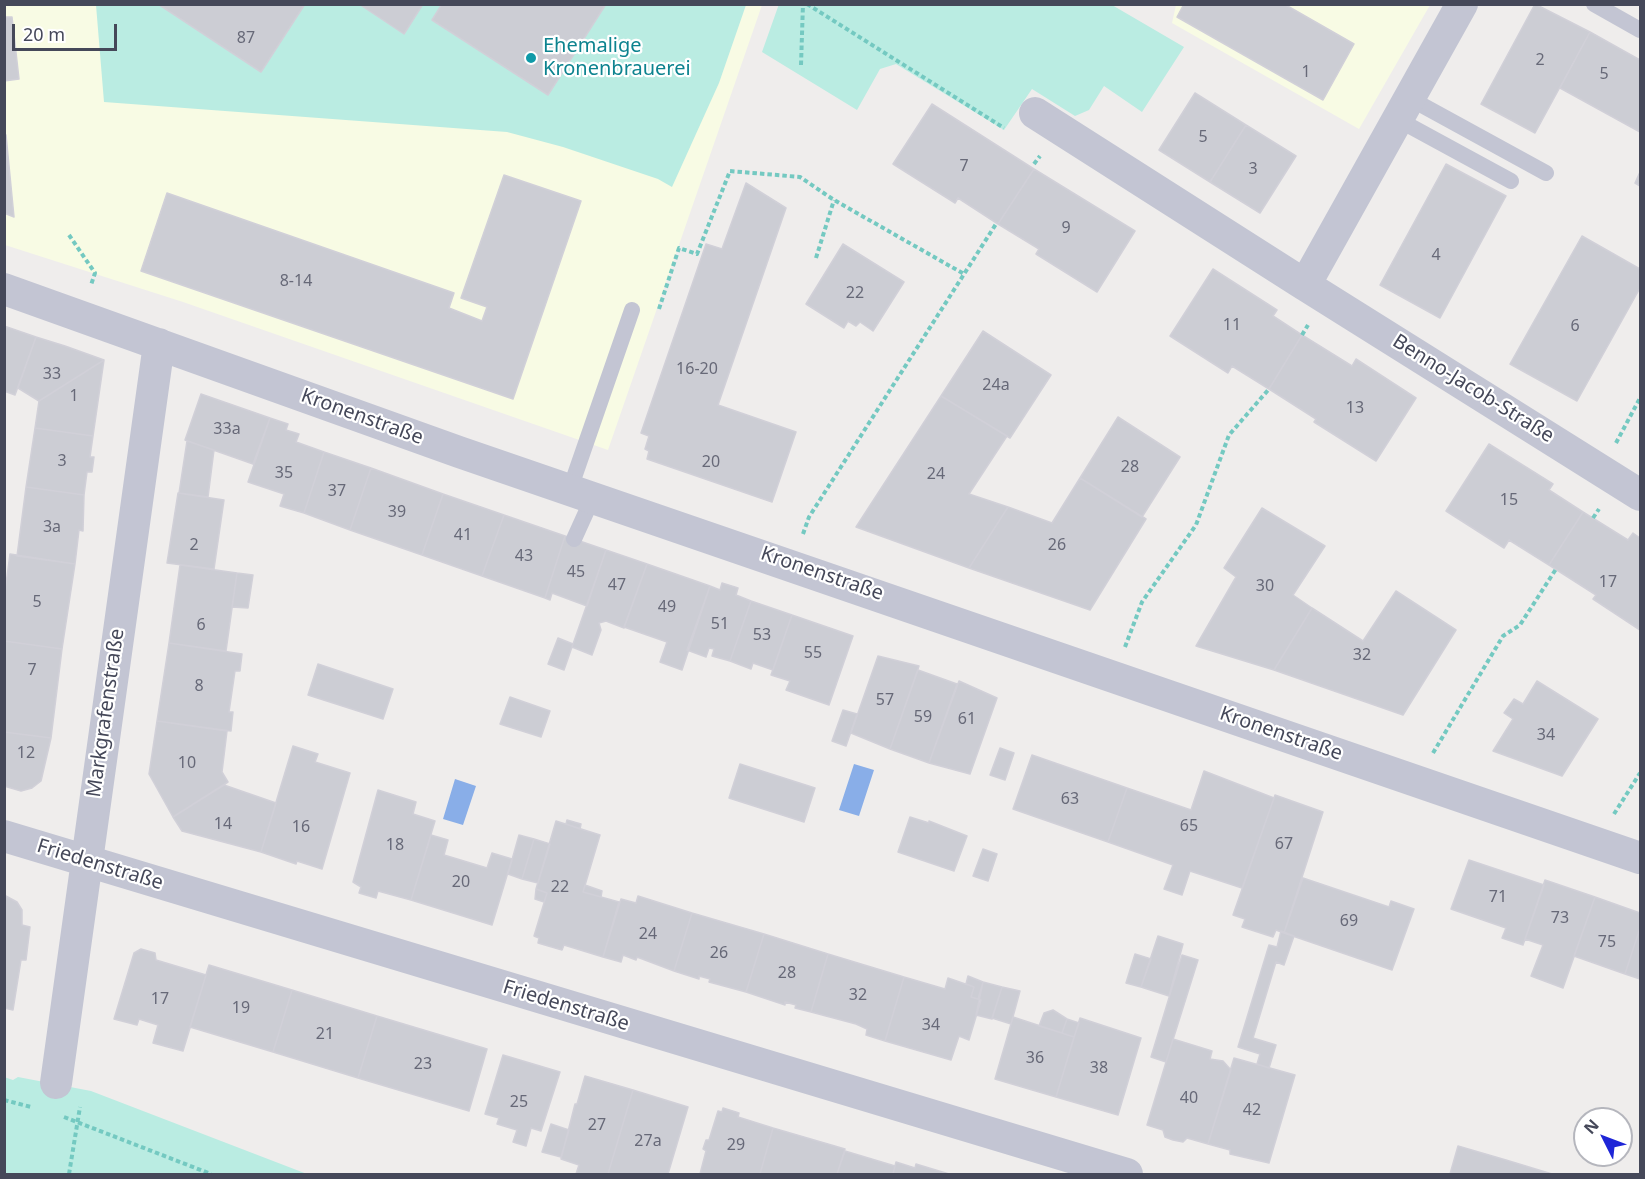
<!DOCTYPE html>
<meta charset="utf-8">
<style>
body{margin:0}
#map{position:relative;width:1645px;height:1179px;overflow:hidden;background:#efedec;font-family:"Noto Sans",sans-serif}
canvas{display:block}
.frame{position:absolute;inset:0;border:6px solid #454859;pointer-events:none}
.north{position:absolute;left:1573px;top:1107px;width:60px;height:60px;box-sizing:border-box;background:#fff;border:2px solid #b5b6bd;border-radius:50%;rotate:312deg;font-size:16px;font-weight:700;line-height:24px;text-align:center;color:#454859}
.north::after{content:'';display:block;margin:auto;width:21px;height:27px;background:#1e25d7;clip-path:polygon(50% 0,100% 100%,50% 72%,0 100%)}
.scale{position:absolute;left:12px;top:24px;width:105px;height:27px;box-sizing:border-box;border:3px solid #454859;border-top:0;padding-left:8px;font-size:18px;line-height:21px;white-space:nowrap;color:#454859;-webkit-text-stroke:4px #fff;paint-order:stroke}
</style>
<div id="map">
<canvas width="1645" height="1179"></canvas>
<div class="frame"></div>
<div class="north">N</div>
<div class="scale">20 m</div>
</div>
<script>
const ctx = document.querySelector('canvas').getContext('2d');
ctx.lineJoin = 'round';
function paint(path, color) {
  ctx.fillStyle = color;
  ctx.fill(path, 'evenodd');
}
function toPath(rows) {
  const path = new Path2D();
  for (const r of rows) {
    path.moveTo(r[0], r[1]);
    for (let i = 2; i < r.length; i += 2) path.lineTo(r[i], r[i + 1]);
  }
  return path;
}
function trace(path, color, width, dash) {
  ctx.strokeStyle = color;
  ctx.lineWidth = width;
  ctx.lineCap = dash ? 'butt' : 'round';
  ctx.setLineDash(dash || []);
  ctx.stroke(path);
}
function write(font, color, halo, rows, align = 'center') {
  ctx.font = font + ' "Noto Sans",sans-serif';
  ctx.lineWidth = 4.5;
  ctx.setLineDash([]);
  ctx.textBaseline = 'middle';
  ctx.strokeStyle = halo;
  ctx.fillStyle = color;
  for (const [text, x, y, turn = 0] of rows) {
    ctx.save();
    ctx.translate(x, y);
    ctx.rotate((+turn || 0) * Math.PI / 180);
    ctx.textAlign = isNaN(turn) ? turn : align;
    if (halo) ctx.strokeText(text, 0, 0);
    ctx.fillText(text, 0, 0);
    ctx.restore();
  }
}
const commercial = toPath([
 [5,5,762,5,608,450,183,302,5,245],
 [1176,5,1430,5,1359,129,1172,23]
]);
const green = toPath([
 [779,4,1112,5,1184,47,1142,112,1104,86,1089,110,1075,116,1032,89,1004,130,896,64,880,69,857,110,762,52],
 [96,5,746,5,719,83,672,187,658,179,563,147,507,132,104,102],
 [4,1077,13,1080,18,1077,91,1091,307,1174,5,1174]
]);
const water = toPath([
 [854,764,874,770,859,816,839,810],
 [455,779,476,786,463,825,443,819]
]);
const building = toPath([
 [158,4,305,4,261,72,158,4],
 [359,4,423,4,404,34,359,4],
 [442,4,606,4,548,95,432,20,442,4],
 [1184,4,1284,4,1354,44,1323,100,1177,17,1184,4],
 [1535,4,1590,32,1535,133,1481,104,1535,4],
 [4,17,12,17,19,79,4,81,4,17],
 [1590,32,1640,60,1640,132,1560,88,1590,32],
 [1195,93,1246,125,1210,182,1159,150,1195,93],
 [932,104,1034,169,998,224,958,198,955,203,893,164,932,104],
 [1246,125,1296,156,1260,213,1210,182,1246,125],
 [4,134,6,135,14,217,4,213,4,134],
 [1446,164,1506,196,1440,318,1380,285,1446,164],
 [1034,169,1135,231,1097,292,1036,254,1039,249,998,224,1034,169],
 [1640,172,1640,186,1635,183,1640,172],
 [504,175,581,201,513,399,141,271,167,193,454,293,449,308,482,321,487,307,461,298,504,175],
 [746,183,786,208,718,405,796,432,772,502,647,459,649,451,645,449,649,436,641,433,706,244,722,249,746,183],
 [1582,236,1640,269,1640,288,1577,401,1510,364,1582,236],
 [843,244,904,282,873,331,860,322,856,326,848,321,844,328,806,304,843,244],
 [1213,269,1277,310,1273,316,1302,335,1269,389,1232,366,1228,373,1170,336,1213,269],
 [4,326,36,337,15,395,4,391,4,326],
 [983,331,1051,375,1010,438,941,396,983,331],
 [1302,335,1352,366,1356,359,1416,398,1376,461,1314,422,1316,419,1269,389,1302,335],
 [36,337,65,346,104,360,39,401,18,388,36,337],
 [104,360,93,436,35,428,39,401,104,360],
 [201,394,270,418,253,464,185,440,201,394],
 [941,396,1007,436,969,494,1008,507,969,568,856,527,941,396],
 [1118,417,1180,457,1142,517,1080,478,1118,417],
 [270,418,288,424,286,430,299,434,296,442,324,452,304,513,280,506,284,494,248,482,270,418],
 [35,428,93,436,90,457,94,457,92,472,87,472,84,495,26,487,35,428],
 [187,441,214,450,208,497,179,493,187,441],
 [1489,444,1553,484,1549,490,1583,512,1549,565,1509,540,1504,548,1446,511,1489,444],
 [324,452,371,468,350,530,304,513,324,452],
 [371,468,443,494,422,555,350,530,371,468],
 [1080,478,1146,519,1090,610,969,568,1008,507,1052,523,1080,478],
 [26,487,84,495,83,531,79,530,75,564,17,556,26,487],
 [178,493,224,500,214,569,167,563,178,493],
 [443,494,504,515,482,576,422,555,443,494],
 [1262,508,1325,546,1293,595,1312,608,1274,670,1196,646,1236,577,1224,568,1262,508],
 [1583,512,1628,540,1633,533,1640,538,1640,630,1593,599,1596,595,1549,565,1583,512],
 [504,515,565,536,545,598,482,576,504,515],
 [565,536,606,550,587,606,552,593,550,600,545,598,565,536],
 [606,550,647,564,624,628,606,621,599,623,601,630,592,655,572,647,606,550],
 [10,554,75,564,62,649,4,641,4,599,10,554],
 [647,564,710,586,682,670,660,662,667,642,624,627,647,564],
 [180,565,237,573,226,651,169,643,180,565],
 [237,573,253,575,248,608,232,607,237,573],
 [722,583,738,588,736,595,751,601,730,661,712,656,714,649,709,648,706,657,687,650,710,586,720,590,722,583],
 [1396,591,1456,630,1403,715,1274,670,1312,608,1363,641,1396,591],
 [751,601,792,615,773,670,753,663,751,669,730,661,751,601],
 [792,615,853,636,829,705,786,690,790,681,771,675,792,615],
 [558,638,573,644,564,670,548,664,558,638],
 [4,641,62,649,51,738,4,732,4,641],
 [169,643,242,654,240,671,235,671,229,712,233,712,231,731,157,721,169,643],
 [878,656,919,666,890,749,851,733,878,656],
 [318,664,393,689,383,719,308,695,318,664],
 [918,670,957,684,929,763,890,749,918,670],
 [959,681,997,698,970,774,929,763,959,681],
 [1537,681,1598,719,1562,776,1493,751,1513,719,1504,713,1514,699,1523,704,1537,681],
 [510,697,550,711,541,737,500,724,510,697],
 [843,710,857,714,846,746,832,741,843,710],
 [157,721,227,731,222,772,228,782,173,817,149,774,157,721],
 [4,732,51,738,41,781,32,788,21,791,4,786,4,732],
 [293,746,318,754,315,762,350,773,322,869,297,861,296,864,261,852,293,746],
 [1000,748,1014,753,1005,780,990,775,1000,748],
 [1032,755,1127,788,1108,842,1013,809,1032,755],
 [740,764,815,788,804,822,729,798,740,764],
 [1204,771,1274,798,1242,888,1190,871,1182,895,1164,889,1173,865,1108,842,1127,788,1191,810,1204,771],
 [224,785,276,803,261,852,182,831,173,817,224,785],
 [378,790,416,802,413,814,435,821,411,900,378,891,376,898,359,893,361,887,353,882,378,790],
 [1275,795,1323,812,1284,933,1276,930,1273,937,1242,927,1245,919,1233,915,1275,795],
 [910,817,929,823,929,821,967,836,954,871,898,852,910,817],
 [567,820,581,824,580,829,566,824,567,820],
 [556,821,600,835,583,892,619,902,603,957,564,945,562,950,538,943,539,938,534,936,547,893,536,889,556,821],
 [431,835,448,840,444,855,487,868,492,853,512,859,492,925,411,900,431,835],
 [519,835,534,839,522,879,508,874,519,835],
 [534,839,550,844,538,883,522,879,534,839],
 [983,849,997,854,988,881,973,876,983,849],
 [1469,860,1544,885,1523,945,1502,938,1506,928,1451,909,1469,860],
 [1303,878,1389,907,1391,901,1414,909,1392,970,1284,933,1303,878],
 [1545,880,1595,897,1563,988,1531,976,1543,945,1525,939,1545,880],
 [585,885,602,891,601,897,583,892,585,885],
 [536,889,547,893,544,902,535,899,536,889],
 [4,895,17,902,22,910,22,925,30,927,26,960,21,960,13,1010,4,1008,4,895],
 [638,896,692,913,674,971,637,957,636,960,623,955,621,962,603,957,621,899,636,903,638,896],
 [1595,897,1640,913,1640,928,1625,974,1574,956,1595,897],
 [692,913,764,934,746,992,709,982,710,979,699,976,699,979,674,971,692,913],
 [1640,928,1640,979,1625,974,1640,928],
 [1281,931,1294,936,1284,965,1276,962,1253,1038,1276,1045,1269,1068,1257,1064,1260,1054,1238,1047,1269,945,1277,947,1281,931],
 [764,934,828,954,811,1012,795,1008,796,1005,785,1002,785,1005,746,992,764,934],
 [1158,936,1183,944,1169,996,1141,987,1158,936],
 [141,949,155,953,156,960,206,975,183,1051,153,1043,158,1025,139,1019,137,1025,114,1019,134,953,141,949],
 [828,954,904,977,885,1041,866,1035,867,1029,856,1024,811,1012,828,954],
 [1135,954,1151,959,1141,987,1126,983,1135,954],
 [1182,955,1198,960,1166,1062,1151,1057,1182,955],
 [209,965,292,990,273,1052,190,1027,209,965],
 [968,976,983,982,978,999,971,997,974,987,966,984,968,976],
 [904,977,945,989,948,978,974,987,971,997,981,1000,969,1040,959,1036,951,1060,885,1041,904,977],
 [983,982,1002,987,992,1019,976,1015,983,982],
 [1002,987,1020,991,1011,1024,992,1018,1002,987],
 [292,990,377,1016,358,1078,273,1052,292,990],
 [1053,1010,1067,1019,1062,1033,1039,1026,1044,1013,1053,1010],
 [377,1016,487,1049,469,1111,358,1078,377,1016],
 [1013,1017,1074,1037,1056,1097,995,1079,1013,1017],
 [1080,1018,1141,1038,1118,1115,1056,1097,1080,1018],
 [1067,1019,1079,1023,1074,1037,1062,1033,1067,1019],
 [1173,1039,1212,1051,1210,1059,1223,1061,1231,1070,1208,1144,1187,1138,1183,1142,1173,1140,1165,1137,1163,1130,1147,1125,1173,1039],
 [503,1055,560,1072,541,1131,531,1128,526,1146,513,1142,517,1130,497,1124,499,1118,485,1114,503,1055],
 [1234,1058,1295,1075,1269,1163,1230,1154,1230,1150,1208,1144,1234,1058],
 [585,1076,633,1090,608,1174,576,1174,579,1165,561,1159,575,1104,577,1104,585,1076],
 [633,1090,688,1107,668,1174,608,1174,633,1090],
 [723,1108,739,1113,738,1117,773,1128,760,1174,700,1174,706,1151,703,1149,706,1140,709,1140,718,1111,722,1112,723,1108],
 [551,1124,569,1130,561,1157,542,1152,551,1124],
 [773,1128,845,1149,837,1174,760,1174,773,1128],
 [1458,1146,1506,1160,1552,1174,1450,1174,1458,1146],
 [845,1151,895,1166,893,1174,837,1174,845,1151],
 [896,1162,915,1168,916,1164,949,1174,893,1174,896,1162]
]);
const path = toPath([
 [807,4,1004,128],
 [801,65,803,4],
 [1034,164,1040,156],
 [69,235,95,273,91,285],
 [816,258,834,200],
 [659,309,679,248,697,254,730,171,800,177,834,200,964,274],
 [1302,335,1308,325],
 [1616,443,1640,398],
 [1593,518,1599,509],
 [803,534,809,517,996,224],
 [1125,647,1142,602,1196,525,1229,435,1269,389],
 [1433,753,1503,636,1520,625,1556,569],
 [1614,814,1640,773],
 [4,1100,31,1107],
 [64,1117,211,1174],
 [69,1174,80,1107]
]);
const lane = toPath([
 [1594,4,1640,30],
 [1409,98,1546,173],
 [1397,119,1511,181],
 [570,489,632,310],
 [574,539,593,497]
]);
const street = toPath([
 [1035,113,1305,285,1462,4],
 [1305,285,1640,495],
 [4,289,459,452,1640,858],
 [4,836,1127,1174],
 [56,1083,159,344]
]);
const markers = [
 [531,58,6,"#0f9aa8"]
];
const numberNames = [
 ["87",246,38],
 ["2",1540,60],
 ["1",1306,72],
 ["5",1604,74],
 ["5",1203,137],
 ["7",964,166],
 ["3",1253,169],
 ["9",1066,228],
 ["4",1436,255],
 ["8-14",296,281],
 ["22",855,293],
 ["11",1232,325],
 ["6",1575,326],
 ["16-20",697,369],
 ["33",52,374],
 ["24a",996,385],
 ["1",74,396],
 ["13",1355,408],
 ["33a",227,429],
 ["3",62,461],
 ["20",711,462],
 ["28",1130,467],
 ["35",284,473],
 ["24",936,474],
 ["37",337,491],
 ["15",1509,500],
 ["39",397,512],
 ["3a",52,527],
 ["41",463,535],
 ["2",194,545],
 ["26",1057,545],
 ["43",524,556],
 ["45",576,572],
 ["17",1608,582],
 ["47",617,585],
 ["30",1265,586],
 ["5",37,602],
 ["49",667,607],
 ["51",720,624],
 ["6",201,625],
 ["53",762,635],
 ["55",813,653],
 ["32",1362,655],
 ["7",32,670],
 ["8",199,686],
 ["57",885,700],
 ["59",923,717],
 ["61",967,719],
 ["34",1546,735],
 ["12",26,753],
 ["10",187,763],
 ["63",1070,799],
 ["14",223,824],
 ["65",1189,826],
 ["16",301,827],
 ["67",1284,844],
 ["18",395,845],
 ["20",461,882],
 ["22",560,887],
 ["71",1498,897],
 ["73",1560,918],
 ["69",1349,921],
 ["24",648,934],
 ["75",1607,942],
 ["26",719,953],
 ["28",787,973],
 ["32",858,995],
 ["17",160,999],
 ["19",241,1008],
 ["34",931,1025],
 ["21",325,1034],
 ["36",1035,1058],
 ["23",423,1064],
 ["38",1099,1068],
 ["40",1189,1098],
 ["25",519,1102],
 ["42",1252,1110],
 ["27",597,1125],
 ["27a",648,1141],
 ["29",736,1145]
];
const cultureNames = [
 ["Ehemalige",543,46],
 ["Kronenbrauerei",543,69]
];
const streetNames = [
 ["Benno-Jacob-Straße",1473,389,32],
 ["Kronenstraße",362,417,20],
 ["Kronenstraße",822,574,19],
 ["Markgrafenstraße",106,713,-82],
 ["Kronenstraße",1281,734,19],
 ["Friedenstraße",100,865,17],
 ["Friedenstraße",566,1006,17]
];
paint(commercial, '#f8fbe4');
paint(green, '#baece2');
paint(water, '#89aee8');
paint(building, '#cccdd4');
trace(building, '#d1d0d8', 1.5);
trace(path, '#74c9c1', 4, [4.5, 3]);
trace(lane, '#c3c5d3', 16);
trace(street, '#c3c5d3', 32);
for (const [x, y, r, color] of markers) {
  const dot = new Path2D();
  dot.arc(x, y, r, 0, 2 * Math.PI);
  ctx.fillStyle = color;
  ctx.fill(dot);
  trace(dot, '#fff', 2);
}
write('16px', '#676978', null, numberNames);
write('20px', '#0d838f', '#fff', cultureNames, 'left');
write('20px', '#454859', '#fff', streetNames);
</script>
